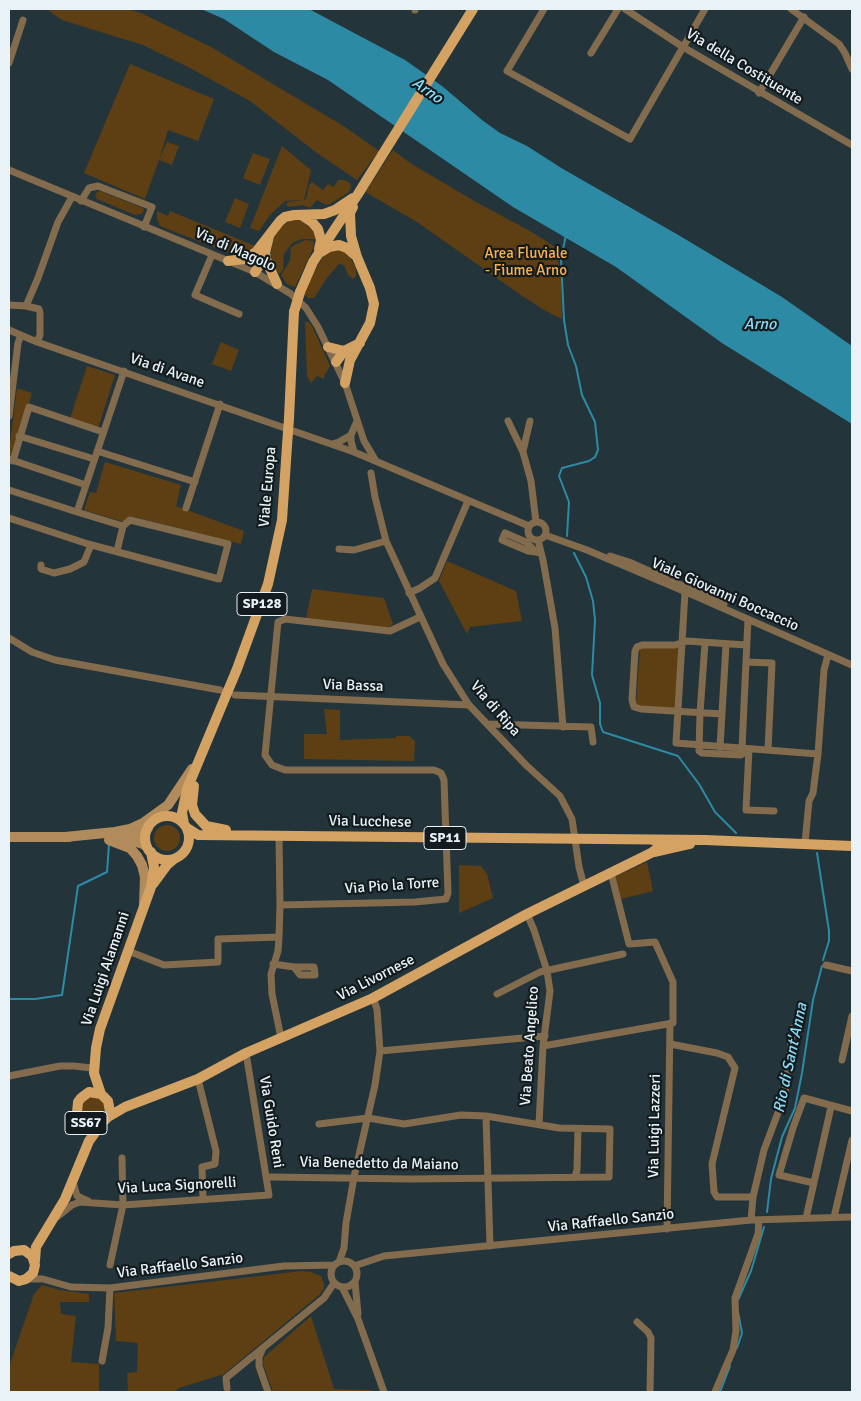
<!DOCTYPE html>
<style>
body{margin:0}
#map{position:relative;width:861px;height:1401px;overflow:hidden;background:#23353b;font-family:Signika,sans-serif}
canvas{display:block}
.frame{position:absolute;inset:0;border:10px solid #e9f3f7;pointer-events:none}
</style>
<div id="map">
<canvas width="861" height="1401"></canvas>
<div class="frame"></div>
</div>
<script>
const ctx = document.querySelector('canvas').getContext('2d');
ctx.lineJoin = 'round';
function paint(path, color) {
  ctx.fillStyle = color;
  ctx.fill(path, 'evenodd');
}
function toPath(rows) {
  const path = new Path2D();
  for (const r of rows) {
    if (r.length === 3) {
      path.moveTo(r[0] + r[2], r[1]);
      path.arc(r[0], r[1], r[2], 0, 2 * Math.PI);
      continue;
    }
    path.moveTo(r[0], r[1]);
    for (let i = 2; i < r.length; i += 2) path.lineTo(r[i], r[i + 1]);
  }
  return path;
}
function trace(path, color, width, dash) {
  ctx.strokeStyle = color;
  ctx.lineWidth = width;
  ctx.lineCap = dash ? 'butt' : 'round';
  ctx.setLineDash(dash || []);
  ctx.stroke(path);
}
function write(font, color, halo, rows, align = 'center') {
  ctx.font = font + ' Signika,sans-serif';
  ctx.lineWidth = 4.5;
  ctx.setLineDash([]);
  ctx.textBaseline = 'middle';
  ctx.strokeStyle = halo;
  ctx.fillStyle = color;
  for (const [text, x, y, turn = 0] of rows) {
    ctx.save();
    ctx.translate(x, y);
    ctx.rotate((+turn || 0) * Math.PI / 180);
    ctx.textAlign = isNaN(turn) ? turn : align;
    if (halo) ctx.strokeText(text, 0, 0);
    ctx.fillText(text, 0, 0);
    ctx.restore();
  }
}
const green = toPath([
 [50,9,127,9,141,13,211,47,345,127,379,151,357,180,317,153,250,101,190,68,143,45,62,20,49,11],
 [130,64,214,99,198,141,168,130,159,160,167,142,179,146,172,165,159,160,145,199,84,173],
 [282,146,311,170,304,200,306,199,309,185,312,182,323,190,328,184,334,187,338,180,344,180,350,183,351,188,348,193,328,205,324,204,317,200,310,208,303,205,288,207,286,204,288,202,303,200,285,201,270,215,259,231,250,228],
 [393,150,410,163,476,202,530,231,560,250,558,260,561,278,562,319,544,310,521,295,417,222,367,193,366,191],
 [253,153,270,159,260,185,243,178],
 [100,191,143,208,144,211,141,214,135,215,97,199,95,196,97,192],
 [235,198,249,204,240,228,225,222],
 [157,211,168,216,170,211,255,246,245,253,234,255,160,226,157,219],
 [294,219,302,220,315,231,316,239,302,239,292,243,284,254,283,270,279,274,273,265,271,253,273,238,280,227],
 [305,240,314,241,313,249,295,287,287,284,281,275,290,261,291,247],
 [332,249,341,249,348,254,356,268,356,276,353,279,348,275,344,265,339,264,327,278,314,298,308,298,303,293,312,275,324,255],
 [305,322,309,322,313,328,330,366,324,376,324,379,317,376,311,383,307,376],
 [221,342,239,350,231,371,212,364],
 [87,366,115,375,98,428,70,419],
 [17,388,32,393,13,456,9,455,9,451],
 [105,462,181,485,176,506,244,531,241,544,130,516,124,522,84,510,90,492,96,493],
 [447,561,516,591,522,621,470,627,467,634,439,581],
 [312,589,384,598,393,624,388,628,306,619],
 [640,647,679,648,675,709,636,705],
 [324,709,340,710,340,740,396,738,396,736,409,736,415,741,414,761,304,759,304,734,327,734],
 [167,838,13],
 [647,862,653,891,621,899,614,877],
 [459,865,481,866,487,874,493,898,459,913],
 [93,1108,11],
 [302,1271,311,1272,321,1276,324,1284,324,1289,319,1295,224,1374,179,1388,174,1392,126,1392,128,1392,127,1373,137,1372,138,1343,116,1341,114,1293],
 [42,1285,59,1290,89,1294,89,1302,60,1302,61,1314,76,1316,71,1362,99,1364,99,1392,9,1392,9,1367,34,1294],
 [311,1316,334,1389,372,1390,373,1392,273,1392,263,1364,264,1357]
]);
const water = toPath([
 [201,9,309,9,405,60,442,86,482,120,500,133,527,146,563,169,680,236,782,297,852,346,852,424,722,343,616,267,513,207,328,80,274,52,224,19]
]);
const stream = toPath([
 [566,235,561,259,564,320,568,345,576,366,582,395,595,422,598,450,595,457,589,461,562,468,559,476,569,502,567,536],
 [574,553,586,577,593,601,595,620,592,675,600,703,600,724,603,732,678,756,699,784,715,812,736,833],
 [817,853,829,931,829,941,823,960],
 [9,999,35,999,62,995,78,886,107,872,109,844],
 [767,1212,771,1179,782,1137,795,1108,802,1073,813,1000,822,966],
 [738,1300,751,1271,764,1227],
 [737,1348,742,1333,738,1312],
 [720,1392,730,1366]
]);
const street = toPath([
 [544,9,507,71,630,139,705,9],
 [625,9,683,47,852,145],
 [791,9,839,44,845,53,852,69],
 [415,10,415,9],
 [591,53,618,9],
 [9,63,23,20],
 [759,93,804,17],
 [9,170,255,272,291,294,306,308,318,327,345,383,364,441,376,461],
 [81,201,89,188,98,186,152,207,144,227],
 [212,255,195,295,239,314],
 [9,305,26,306,38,278,58,222,72,197],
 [26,306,39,309,40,313,40,335,37,342],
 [9,330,37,342,354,452,529,526],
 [9,416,18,343,21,335],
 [508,421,523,452,531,481,536,522],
 [19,436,94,459],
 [332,444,339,442,351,435],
 [97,451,195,482],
 [523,451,530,421],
 [354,452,351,441,351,435,357,421],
 [9,459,86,485],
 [13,461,29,407,103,432],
 [371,473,375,497,386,541,443,664,469,705,526,765,560,796,572,819,579,867,584,886],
 [9,490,77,512],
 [186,508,220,404],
 [9,518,88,544,219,579,228,544,130,520,123,526],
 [537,531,9],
 [123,526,77,512,124,371],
 [545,535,587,550,693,595,852,665],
 [538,540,543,560,555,628,563,727],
 [339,549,354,550,386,541],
 [117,551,123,526],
 [536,552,528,551,502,540,505,533,526,542,536,552,541,553],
 [610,556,629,562,724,604],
 [41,565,41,569,54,573,70,569,84,562,91,545],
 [685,592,676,743,818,754],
 [409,593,420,588,435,578,468,501],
 [9,638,32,652,55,660,220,690],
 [705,643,700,713,699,751,702,753,741,755,749,749],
 [746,662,772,663,768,750],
 [235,695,469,705],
 [722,714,641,709,634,707,632,700,635,651,637,647,642,645,675,645,687,641,746,645],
 [488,724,591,727,593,742],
 [720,747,726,645],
 [742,748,748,619],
 [749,749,746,810,774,811],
 [279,836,280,905,279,937,278,951,271,974,272,994,281,1038],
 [805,843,809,801,813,793,818,754,824,670,828,655],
 [280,905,415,902,446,899,448,893,444,780,441,773,434,770,285,770,272,765,265,755,278,622,285,619,390,631,420,617],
 [527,914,534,930,547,971,550,991,543,1046,539,1124],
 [128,951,164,965,218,962,218,939,279,937],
 [273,964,294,967,314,967,315,975,300,975,294,967],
 [826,965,852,971],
 [497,994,540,972,623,954],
 [670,1044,717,1053,728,1057,735,1068,712,1164,714,1192,717,1197,753,1197],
 [543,1046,673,1023,673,982,655,942,629,944,611,873],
 [380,1051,545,1036],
 [842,1060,852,1016],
 [9,1076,60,1066,74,1066,92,1068],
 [198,1079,216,1151,215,1164,202,1167,203,1199],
 [486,1116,490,1246],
 [271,1177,409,1179,609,1177,610,1129,559,1128,486,1116,461,1115,404,1124,368,1118,319,1124],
 [575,1177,577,1170,578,1129],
 [73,1182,77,1196,88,1201],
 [814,1183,779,1175,793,1128,804,1098,852,1111],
 [57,1217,72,1205,80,1202,123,1205,269,1195,246,1053],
 [834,1217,852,1140],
 [806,1218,831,1107],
 [751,1220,753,1197,764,1150,785,1094,793,1028],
 [667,1229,670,1023],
 [344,1274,13],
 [339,1262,344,1248,346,1223,354,1177,375,1085,380,1051,377,1009,373,998],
 [110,1265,123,1205,122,1158],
 [354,1266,384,1256,751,1220,852,1217],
 [27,1279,43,1279,71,1287,110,1288,284,1266,334,1265],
 [355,1282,358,1314],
 [342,1287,358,1319,384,1392],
 [637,1322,648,1332,651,1338,650,1392],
 [262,1350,259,1357,259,1366,268,1392],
 [102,1361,108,1328,110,1288],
 [227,1388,226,1378,324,1298,334,1283],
 [715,1392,733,1350,736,1331,735,1298,758,1234,759,1220]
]);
const secondary = toPath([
 [9,837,70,837],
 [65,837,115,832,130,829,143,823,168,805,192,769],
 [110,838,133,836,142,833,148,828],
 [127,839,143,844,147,847],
 [109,840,130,848,137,856,142,865,145,877,144,905]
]);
const primary = toPath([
 [303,216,312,222,318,229,321,240,319,249],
 [269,236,265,253,267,262,277,284],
 [321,252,329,247,339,245,347,248,356,256],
 [228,261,244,259,256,252,280,221,285,217,294,215,324,214,335,210,353,198],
 [255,272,261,263,265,253],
 [300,292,313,262,358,194,473,9],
 [328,347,344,351],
 [336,362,344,351,360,343],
 [345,383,350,360,370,323,374,304,370,288,357,257,351,236,350,213,353,207],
 [289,418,294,312],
 [194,786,192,805,195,814,206,826,226,830],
 [167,838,22],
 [184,824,182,813,187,789,237,669,268,584,282,520,287,446],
 [187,828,198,835,705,840,852,846],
 [655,852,690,844],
 [153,884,167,865,174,859],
 [101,1094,89,1092,81,1098,78,1102,77,1113,80,1117,87,1124,97,1124,102,1123,108,1117,110,1112,108,1101,101,1094,94,1073,96,1048,100,1029,151,887,154,867,151,852],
 [108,1117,125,1107,198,1079,246,1053,373,998,527,914,651,853,662,845,661,843,653,840],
 [9,1254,14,1251,24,1250,32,1256,35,1265,33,1273,26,1279,19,1281,9,1276],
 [35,1261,36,1247,65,1199,89,1141,102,1123]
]);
const primaryBridge = toPath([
 [294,312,300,292],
 [287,446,289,418]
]);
const shields = [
 [262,604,50],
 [445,838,42],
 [86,1123,42]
];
const shieldNames = [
 ["SP128",262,604],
 ["SP11",445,838],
 ["SS67",86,1123]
];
const streetNames = [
 ["Via della Costituente",744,67,31],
 ["Via di Magolo",235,250,24],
 ["Via di Avane",167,371,19],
 ["Viale Europa",268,487,-85],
 ["Viale Giovanni Boccaccio",725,595,24],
 ["Via Bassa",353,686,2],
 ["Via di Ripa",495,709,49],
 ["Via Lucchese",370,822,1],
 ["Via Pio la Torre",392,886,-4],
 ["Via Luigi Alamanni",106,969,-71],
 ["Via Livornese",376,978,-27],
 ["Via Beato Angelico",530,1046,-86],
 ["Via Guido Reni",271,1122,81],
 ["Via Luigi Lazzeri",655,1126,-89],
 ["Via Benedetto da Maiano",379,1164,1],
 ["Via Luca Signorelli",177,1186,-3],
 ["Via Raffaello Sanzio",611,1221,-6],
 ["Via Raffaello Sanzio",180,1266,-7]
];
const parkNames = [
 ["Area Fluviale",526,254],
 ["- Fiume Arno",526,271]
];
const waterNames = [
 ["Arno",427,91,35],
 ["Arno",760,325],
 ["Rio di Sant'Anna",791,1058,-78]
];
paint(green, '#5d3f13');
paint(water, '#2d8aa5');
trace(stream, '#2d8aa5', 2);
trace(street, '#836b4e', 7);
trace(secondary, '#b18b5b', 10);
trace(primary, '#d4a364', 10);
trace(primaryBridge, '#d4a364', 10);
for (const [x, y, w] of shields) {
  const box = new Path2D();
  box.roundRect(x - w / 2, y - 11.5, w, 23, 4);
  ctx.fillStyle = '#131b1e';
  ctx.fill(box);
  trace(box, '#e9f3f7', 1);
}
write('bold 14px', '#e9f3f7', null, shieldNames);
write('15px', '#e9f3f7', '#131b1e', streetNames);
write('15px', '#fcb247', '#131b1e', parkNames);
write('italic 16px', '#89dbf6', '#131b1e', waterNames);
</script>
